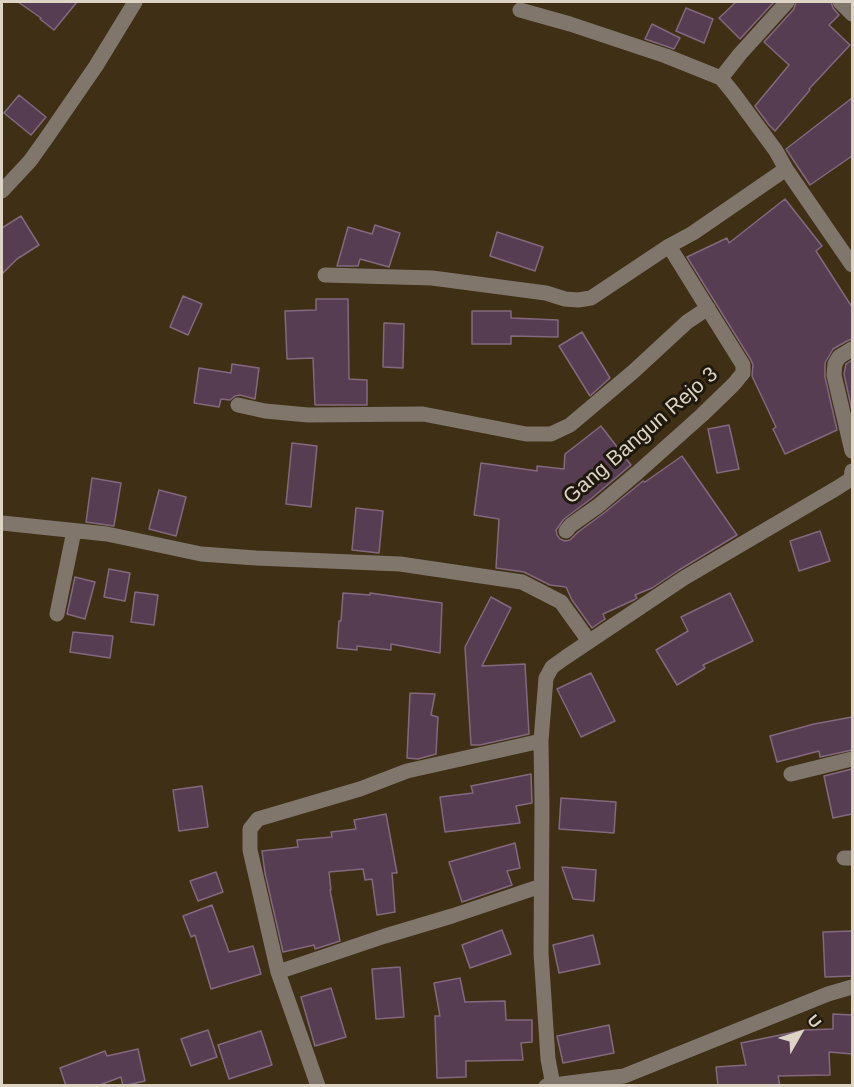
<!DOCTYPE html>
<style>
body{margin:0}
#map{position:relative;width:854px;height:1087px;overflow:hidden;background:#3e2f15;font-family:Arial,sans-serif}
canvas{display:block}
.frame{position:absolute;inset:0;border:3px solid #ddd4c5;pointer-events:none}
.north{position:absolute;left:770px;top:1003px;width:60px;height:60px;-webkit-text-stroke:4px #1f190d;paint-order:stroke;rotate:51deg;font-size:16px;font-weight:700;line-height:24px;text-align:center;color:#ddd4c5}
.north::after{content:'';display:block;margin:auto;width:21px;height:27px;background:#ddd4c5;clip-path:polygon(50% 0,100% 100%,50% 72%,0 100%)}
</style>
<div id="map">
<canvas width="854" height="1087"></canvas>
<div class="frame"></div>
<div class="north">U</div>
</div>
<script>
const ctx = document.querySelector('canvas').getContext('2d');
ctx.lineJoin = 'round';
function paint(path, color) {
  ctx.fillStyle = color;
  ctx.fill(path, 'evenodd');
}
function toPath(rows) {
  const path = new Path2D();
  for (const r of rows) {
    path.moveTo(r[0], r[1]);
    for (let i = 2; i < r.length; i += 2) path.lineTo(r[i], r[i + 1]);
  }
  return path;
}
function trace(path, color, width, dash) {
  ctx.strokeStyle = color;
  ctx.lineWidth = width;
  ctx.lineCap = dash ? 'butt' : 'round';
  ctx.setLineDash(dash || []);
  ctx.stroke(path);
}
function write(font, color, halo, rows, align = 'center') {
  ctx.font = font + ' Arial,sans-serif';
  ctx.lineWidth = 6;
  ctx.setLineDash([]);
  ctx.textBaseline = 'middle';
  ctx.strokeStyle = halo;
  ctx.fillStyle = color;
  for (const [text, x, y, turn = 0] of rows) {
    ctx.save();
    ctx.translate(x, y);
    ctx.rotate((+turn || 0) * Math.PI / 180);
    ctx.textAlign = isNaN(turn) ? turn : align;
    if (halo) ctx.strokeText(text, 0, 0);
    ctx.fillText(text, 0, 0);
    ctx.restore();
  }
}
const building = toPath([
 [18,2,77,2,54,30,40,19,41,18,18,2],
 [736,2,774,2,740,39,719,18,736,2],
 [796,2,831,2,833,8,839,15,829,25,850,45,809,89,810,90,775,131,769,125,755,106,789,65,764,42,794,9,796,2],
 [686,8,713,19,704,43,676,31,686,8],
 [652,24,680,38,674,49,645,39,652,24],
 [19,95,46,117,31,135,4,113,19,95],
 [852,98,852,156,810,185,786,149,852,98],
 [785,199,822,246,816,251,852,307,852,339,847,341,833,349,825,363,825,377,837,430,785,454,773,429,776,427,752,376,753,365,751,360,687,257,727,238,729,243,785,199],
 [21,216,39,245,17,259,2,274,2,228,21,216],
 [375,225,400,233,389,267,360,259,358,266,337,266,348,227,372,234,375,225],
 [497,232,543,247,535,271,490,256,497,232],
 [183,296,202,304,188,335,170,327,183,296],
 [316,299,348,299,349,379,367,380,367,405,315,405,313,358,287,359,285,311,316,310,316,299],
 [472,311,511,311,511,318,558,320,558,337,511,336,511,344,472,344,472,311],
 [384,323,404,324,403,368,383,367,384,323],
 [582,332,610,378,590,396,559,346,582,332],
 [852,360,852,411,844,374,846,364,852,360],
 [232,364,259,368,255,399,240,395,235,396,230,400,221,399,219,407,194,403,199,368,231,373,232,364],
 [729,425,739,469,717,473,708,429,729,425],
 [601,426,631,465,592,498,564,519,556,530,557,535,560,539,565,541,570,540,578,532,604,513,643,481,645,482,682,456,737,535,679,570,652,588,635,595,637,598,634,600,603,614,605,619,592,628,572,600,566,587,550,585,524,572,496,568,499,519,474,515,481,463,537,471,537,466,564,469,565,454,601,426],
 [292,443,317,446,311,507,286,504,292,443],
 [92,478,121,483,114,526,86,522,92,478],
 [159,490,186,497,176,536,149,529,159,490],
 [356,508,383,511,379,553,352,550,356,508],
 [820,531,830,561,799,571,790,541,820,531],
 [109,569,130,573,125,601,104,597,109,569],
 [75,577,95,582,85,619,67,614,75,577],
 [135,592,158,595,154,625,131,622,135,592],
 [343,593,370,595,370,593,442,603,440,653,391,644,391,650,357,646,357,650,337,648,339,621,341,621,343,593],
 [730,593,753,641,703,665,705,668,677,685,656,650,688,631,681,617,730,593],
 [491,597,511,608,482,666,525,664,529,734,480,745,471,745,465,647,491,597],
 [73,632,113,636,110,658,70,652,73,632],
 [591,673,615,721,581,737,557,689,591,673],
 [410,693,435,694,431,715,438,717,436,754,418,759,407,758,410,693],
 [852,717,852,750,820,757,819,751,777,762,770,736,814,724,852,717],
 [852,769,852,814,833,818,824,776,852,769],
 [531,774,532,803,516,806,520,823,445,832,440,797,473,793,471,786,531,774],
 [202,786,208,827,179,831,173,790,202,786],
 [561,798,616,802,614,833,559,829,561,798],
 [386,814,397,873,392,873,395,912,377,915,372,879,365,880,363,869,329,872,331,890,330,890,340,941,315,949,314,945,283,952,265,873,262,851,298,847,297,840,332,837,331,832,356,829,354,820,386,814],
 [515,843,520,868,507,871,512,885,462,902,449,862,515,843],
 [562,867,596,870,594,901,573,899,562,867],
 [216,872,223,892,198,901,190,881,216,872],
 [212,905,229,952,253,946,261,974,211,989,195,935,191,937,183,916,212,905],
 [502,930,511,954,470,968,462,945,502,930],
 [852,931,852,976,825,977,823,932,852,931],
 [593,935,600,964,559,973,553,945,593,935],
 [400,967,404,1017,376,1019,372,969,400,967],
 [460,978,465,1002,505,1001,506,1020,532,1020,532,1042,521,1043,523,1060,466,1061,466,1077,437,1078,435,1016,440,1016,434,983,460,978],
 [331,988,346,1037,315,1046,301,997,331,988],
 [833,1014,852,1015,852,1054,829,1052,830,1075,778,1076,780,1086,718,1086,716,1067,746,1065,741,1043,805,1030,833,1029,833,1014],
 [609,1025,614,1053,563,1063,557,1036,609,1025],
 [208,1030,217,1057,191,1066,181,1039,208,1030],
 [261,1031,272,1065,229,1079,218,1045,261,1031],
 [138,1049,145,1081,123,1086,121,1077,97,1086,66,1086,60,1068,105,1051,107,1056,138,1049]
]);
const minor = toPath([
 [787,2,740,54,721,78,734,94,776,151,786,169,852,265],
 [840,2,852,14],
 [520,10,570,24,666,56,721,78],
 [2,191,30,161,45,140,96,66,135,2],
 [325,275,432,278,546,293,565,299,578,300,591,298,669,246],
 [852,349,839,357,835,364,834,375,852,451],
 [238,405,265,411,308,415,423,414,526,434,551,434,570,425,634,371,687,322,708,308],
 [2,523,107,534,201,554,256,558,400,564,522,582,561,602,584,634,588,642],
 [566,531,571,525,598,506,637,473,702,415,734,384,743,373,743,365,669,246,693,233,786,169],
 [57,614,74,531],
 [791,774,852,759],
 [844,858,852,858],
 [278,972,385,936,452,916,541,886],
 [553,1085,548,1059,541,953,542,806,541,741,546,678,552,667,566,657,684,578,837,488,851,479,852,471],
 [318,1086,278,972,250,850,250,829,258,819,360,789,407,771,541,741],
 [546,1086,624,1076,828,994,852,987]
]);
const streetNames = [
 ["Gang Bangun Rejo 3",641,436,-41]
];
paint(building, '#563d51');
trace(building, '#83697e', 1.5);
trace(minor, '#81766c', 15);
write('21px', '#ddd4c5', '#1f190d', streetNames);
</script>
